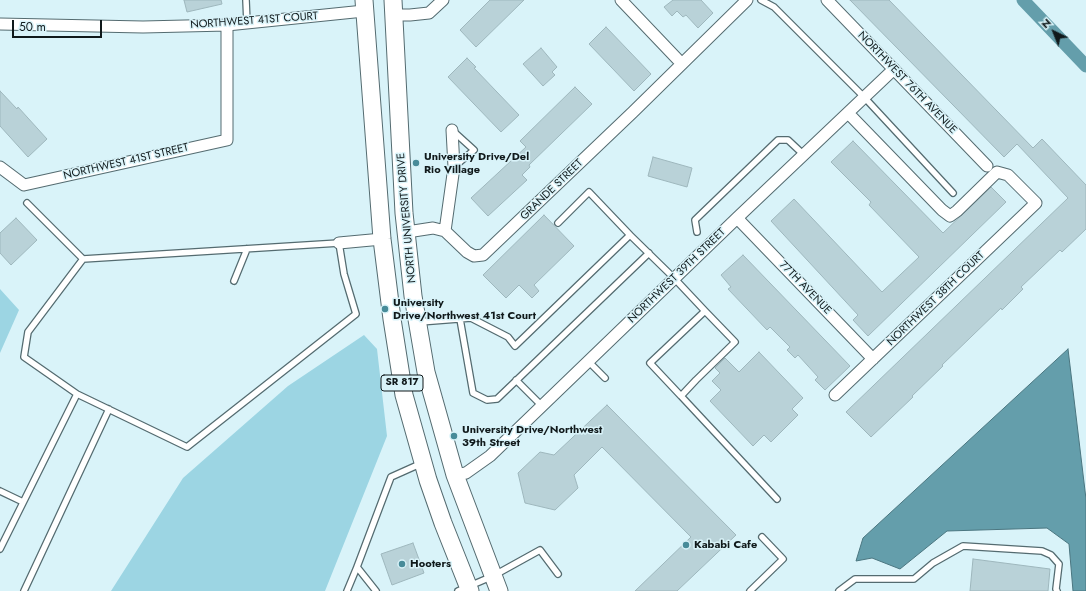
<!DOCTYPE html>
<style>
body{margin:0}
#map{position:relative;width:1086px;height:591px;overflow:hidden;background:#d9f3f9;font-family:Jost,sans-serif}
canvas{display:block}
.north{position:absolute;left:1034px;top:12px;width:40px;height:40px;-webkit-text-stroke:3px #d9f3f9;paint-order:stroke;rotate:317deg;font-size:11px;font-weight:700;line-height:16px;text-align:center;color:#10191b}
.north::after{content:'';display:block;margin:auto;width:14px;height:18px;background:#10191b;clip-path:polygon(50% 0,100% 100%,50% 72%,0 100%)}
.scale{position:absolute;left:12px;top:20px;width:90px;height:18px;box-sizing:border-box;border:2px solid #10191b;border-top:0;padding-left:5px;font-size:12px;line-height:14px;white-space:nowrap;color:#10191b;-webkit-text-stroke:3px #d9f3f9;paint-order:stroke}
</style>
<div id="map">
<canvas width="1086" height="591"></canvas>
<div class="north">N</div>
<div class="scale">50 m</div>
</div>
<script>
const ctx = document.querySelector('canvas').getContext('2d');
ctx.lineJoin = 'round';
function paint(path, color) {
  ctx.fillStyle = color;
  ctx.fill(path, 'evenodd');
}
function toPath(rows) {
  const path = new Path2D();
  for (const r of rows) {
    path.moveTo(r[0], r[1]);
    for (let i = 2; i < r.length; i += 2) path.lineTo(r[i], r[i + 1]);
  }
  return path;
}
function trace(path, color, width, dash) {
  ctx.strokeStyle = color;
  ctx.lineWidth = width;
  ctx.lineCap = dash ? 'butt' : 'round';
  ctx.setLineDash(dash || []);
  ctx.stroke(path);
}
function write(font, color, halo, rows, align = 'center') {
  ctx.font = font + ' Jost,sans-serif';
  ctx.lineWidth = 3;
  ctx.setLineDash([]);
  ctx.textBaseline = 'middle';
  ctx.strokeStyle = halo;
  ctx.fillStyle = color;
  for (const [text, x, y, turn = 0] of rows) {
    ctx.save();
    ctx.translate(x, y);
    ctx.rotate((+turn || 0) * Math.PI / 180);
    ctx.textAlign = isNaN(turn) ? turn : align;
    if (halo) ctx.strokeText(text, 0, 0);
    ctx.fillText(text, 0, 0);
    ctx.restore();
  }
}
const green = toPath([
 [0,289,19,310,0,353],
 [364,335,377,349,387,436,325,591,111,591,183,478,288,386]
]);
const water = toPath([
 [1068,349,1086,499,1086,591,1073,591,1069,544,1047,528,947,531,900,569,872,558,856,561,863,538,1068,349]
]);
const canal = toPath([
 [1023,0,1086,66]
]);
const building = toPath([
 [184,0,221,0,222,4,187,12,184,0],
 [490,0,524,0,476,47,460,30,490,0],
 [673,0,701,0,713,13,698,28,686,15,683,17,677,11,672,16,664,7,673,0],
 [850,0,889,0,1033,148,1042,139,1086,185,1086,229,1062,252,1060,250,1021,287,1023,289,1002,310,1001,308,942,365,943,366,912,396,913,397,871,437,846,412,1068,198,1017,144,1004,157,850,0],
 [606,27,651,74,634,91,589,44,606,27],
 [541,48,557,67,552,72,555,75,543,86,523,64,541,48],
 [467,58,476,67,474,68,519,115,501,132,448,77,467,58],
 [575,87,592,104,529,165,530,167,522,175,527,180,488,216,471,198,526,147,520,141,575,87],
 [0,91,17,109,18,107,47,139,28,157,0,126,0,91],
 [853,141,943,233,991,187,1006,202,868,336,853,320,858,315,771,221,794,199,882,292,919,257,869,205,871,202,831,162,853,141],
 [653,157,692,168,687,187,648,176,653,157],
 [544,215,574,246,534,285,539,291,532,298,519,285,506,298,483,275,544,215],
 [16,218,37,240,11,265,0,253,0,233,16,218],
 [743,255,850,366,825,390,815,380,818,377,798,355,795,358,787,350,790,347,770,327,767,330,728,289,731,287,721,275,743,255],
 [759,352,803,398,792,409,798,415,771,442,764,435,753,446,710,401,721,390,712,381,720,373,715,368,725,358,739,372,759,352],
 [607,405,736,535,677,591,635,591,691,537,602,447,574,475,578,488,555,510,525,503,518,473,540,452,554,455,607,405],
 [413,543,424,573,392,585,381,554,413,543],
 [973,559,1050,569,1048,591,970,591,973,559]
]);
const lane = toPath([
 [246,0,247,23],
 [761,0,774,7,864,97,953,193],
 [453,131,474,150,454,167],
 [27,203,83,259],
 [558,223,589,192,630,235],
 [697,232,695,220,778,140,788,140,804,155],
 [339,243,344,274,356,314,187,447,77,394,24,357,28,332,83,259,339,243],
 [234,281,247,249],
 [460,319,473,393,487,400,497,399,649,253],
 [420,322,471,318,508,337,515,346,630,235,674,278,705,311,735,342,696,380,681,396,650,363,705,311],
 [588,361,605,378],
 [516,380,542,406],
 [681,396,777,499],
 [0,491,23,502],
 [0,549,77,394],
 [357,567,391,477,420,464],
 [24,591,109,409],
 [347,591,357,567,376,591],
 [458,591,493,576,540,550,558,574],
 [750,591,783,559,762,537],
 [839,591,855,579,914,579,933,563,963,546,1042,551,1051,555,1059,564,1056,589,1057,591]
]);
const street = toPath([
 [621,0,682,64],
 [827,0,987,166],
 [394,15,410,15,429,13,443,0],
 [0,24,143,27,227,25,364,11],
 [0,167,24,185,227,140,227,25],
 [737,218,873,359],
 [445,231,454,167,452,130],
 [407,232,433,228,445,231,467,252,474,256,483,255,633,112,747,0],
 [339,243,382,239],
 [835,395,1036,203,1008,175,997,172,957,211,950,216,942,210,848,113],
 [455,475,466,473,490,456,737,218,894,69]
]);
const primary = toPath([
 [364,0,382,239,392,319,404,395,428,480,443,523,470,591],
 [393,0,404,213,413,296,426,372,455,475,499,591]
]);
const markers = [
 [416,163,4,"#478b99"],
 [385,309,4,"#478b99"],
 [454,436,4,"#478b99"],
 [686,545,4,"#478b99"],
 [402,564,4,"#478b99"]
];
const shields = [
 [402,383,42]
];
const shieldNames = [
 ["SR 817",402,383]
];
const streetNames = [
 ["NORTHWEST 41ST COURT",254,21,-4],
 ["NORTHWEST 76TH AVENUE",907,83,46],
 ["NORTHWEST 41ST STREET",126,162,-13],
 ["GRANDE STREET",552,190,-44],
 ["NORTH UNIVERSITY DRIVE",407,218,-95],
 ["NORTHWEST 39TH STREET",677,276,-44],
 ["77TH AVENUE",805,288,46],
 ["NORTHWEST 38TH COURT",936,299,-44]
];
const poiNames = [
 ["University Drive/Del",424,157],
 ["Rio Village",424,170],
 ["University",393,303],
 ["Drive/Northwest 41st Court",393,316],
 ["University Drive/Northwest",462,430],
 ["39th Street",462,443],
 ["Kababi Cafe",694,545],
 ["Hooters",410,564]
];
paint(green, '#9cd5e3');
paint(water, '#649eab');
trace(water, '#4b7680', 1);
trace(canal, '#649eab', 13);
paint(building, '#b9d2d8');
trace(building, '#9eb7bd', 1);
trace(lane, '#546b70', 8);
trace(street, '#546b70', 13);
trace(primary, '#546b70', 19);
trace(lane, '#fff', 5.5);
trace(street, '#fff', 11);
trace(primary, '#fff', 17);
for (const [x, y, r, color] of markers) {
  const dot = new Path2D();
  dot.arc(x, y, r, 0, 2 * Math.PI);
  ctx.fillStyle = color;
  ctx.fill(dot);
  trace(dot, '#d9f3f9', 1.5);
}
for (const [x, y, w] of shields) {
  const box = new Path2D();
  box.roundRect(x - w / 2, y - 8, w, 16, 3);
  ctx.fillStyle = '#d9f3f9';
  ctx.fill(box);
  trace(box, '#10191b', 1);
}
write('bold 10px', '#10191b', null, shieldNames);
write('11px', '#10191b', '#d9f3f9', streetNames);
write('bold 11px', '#10191b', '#d9f3f9', poiNames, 'left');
</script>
